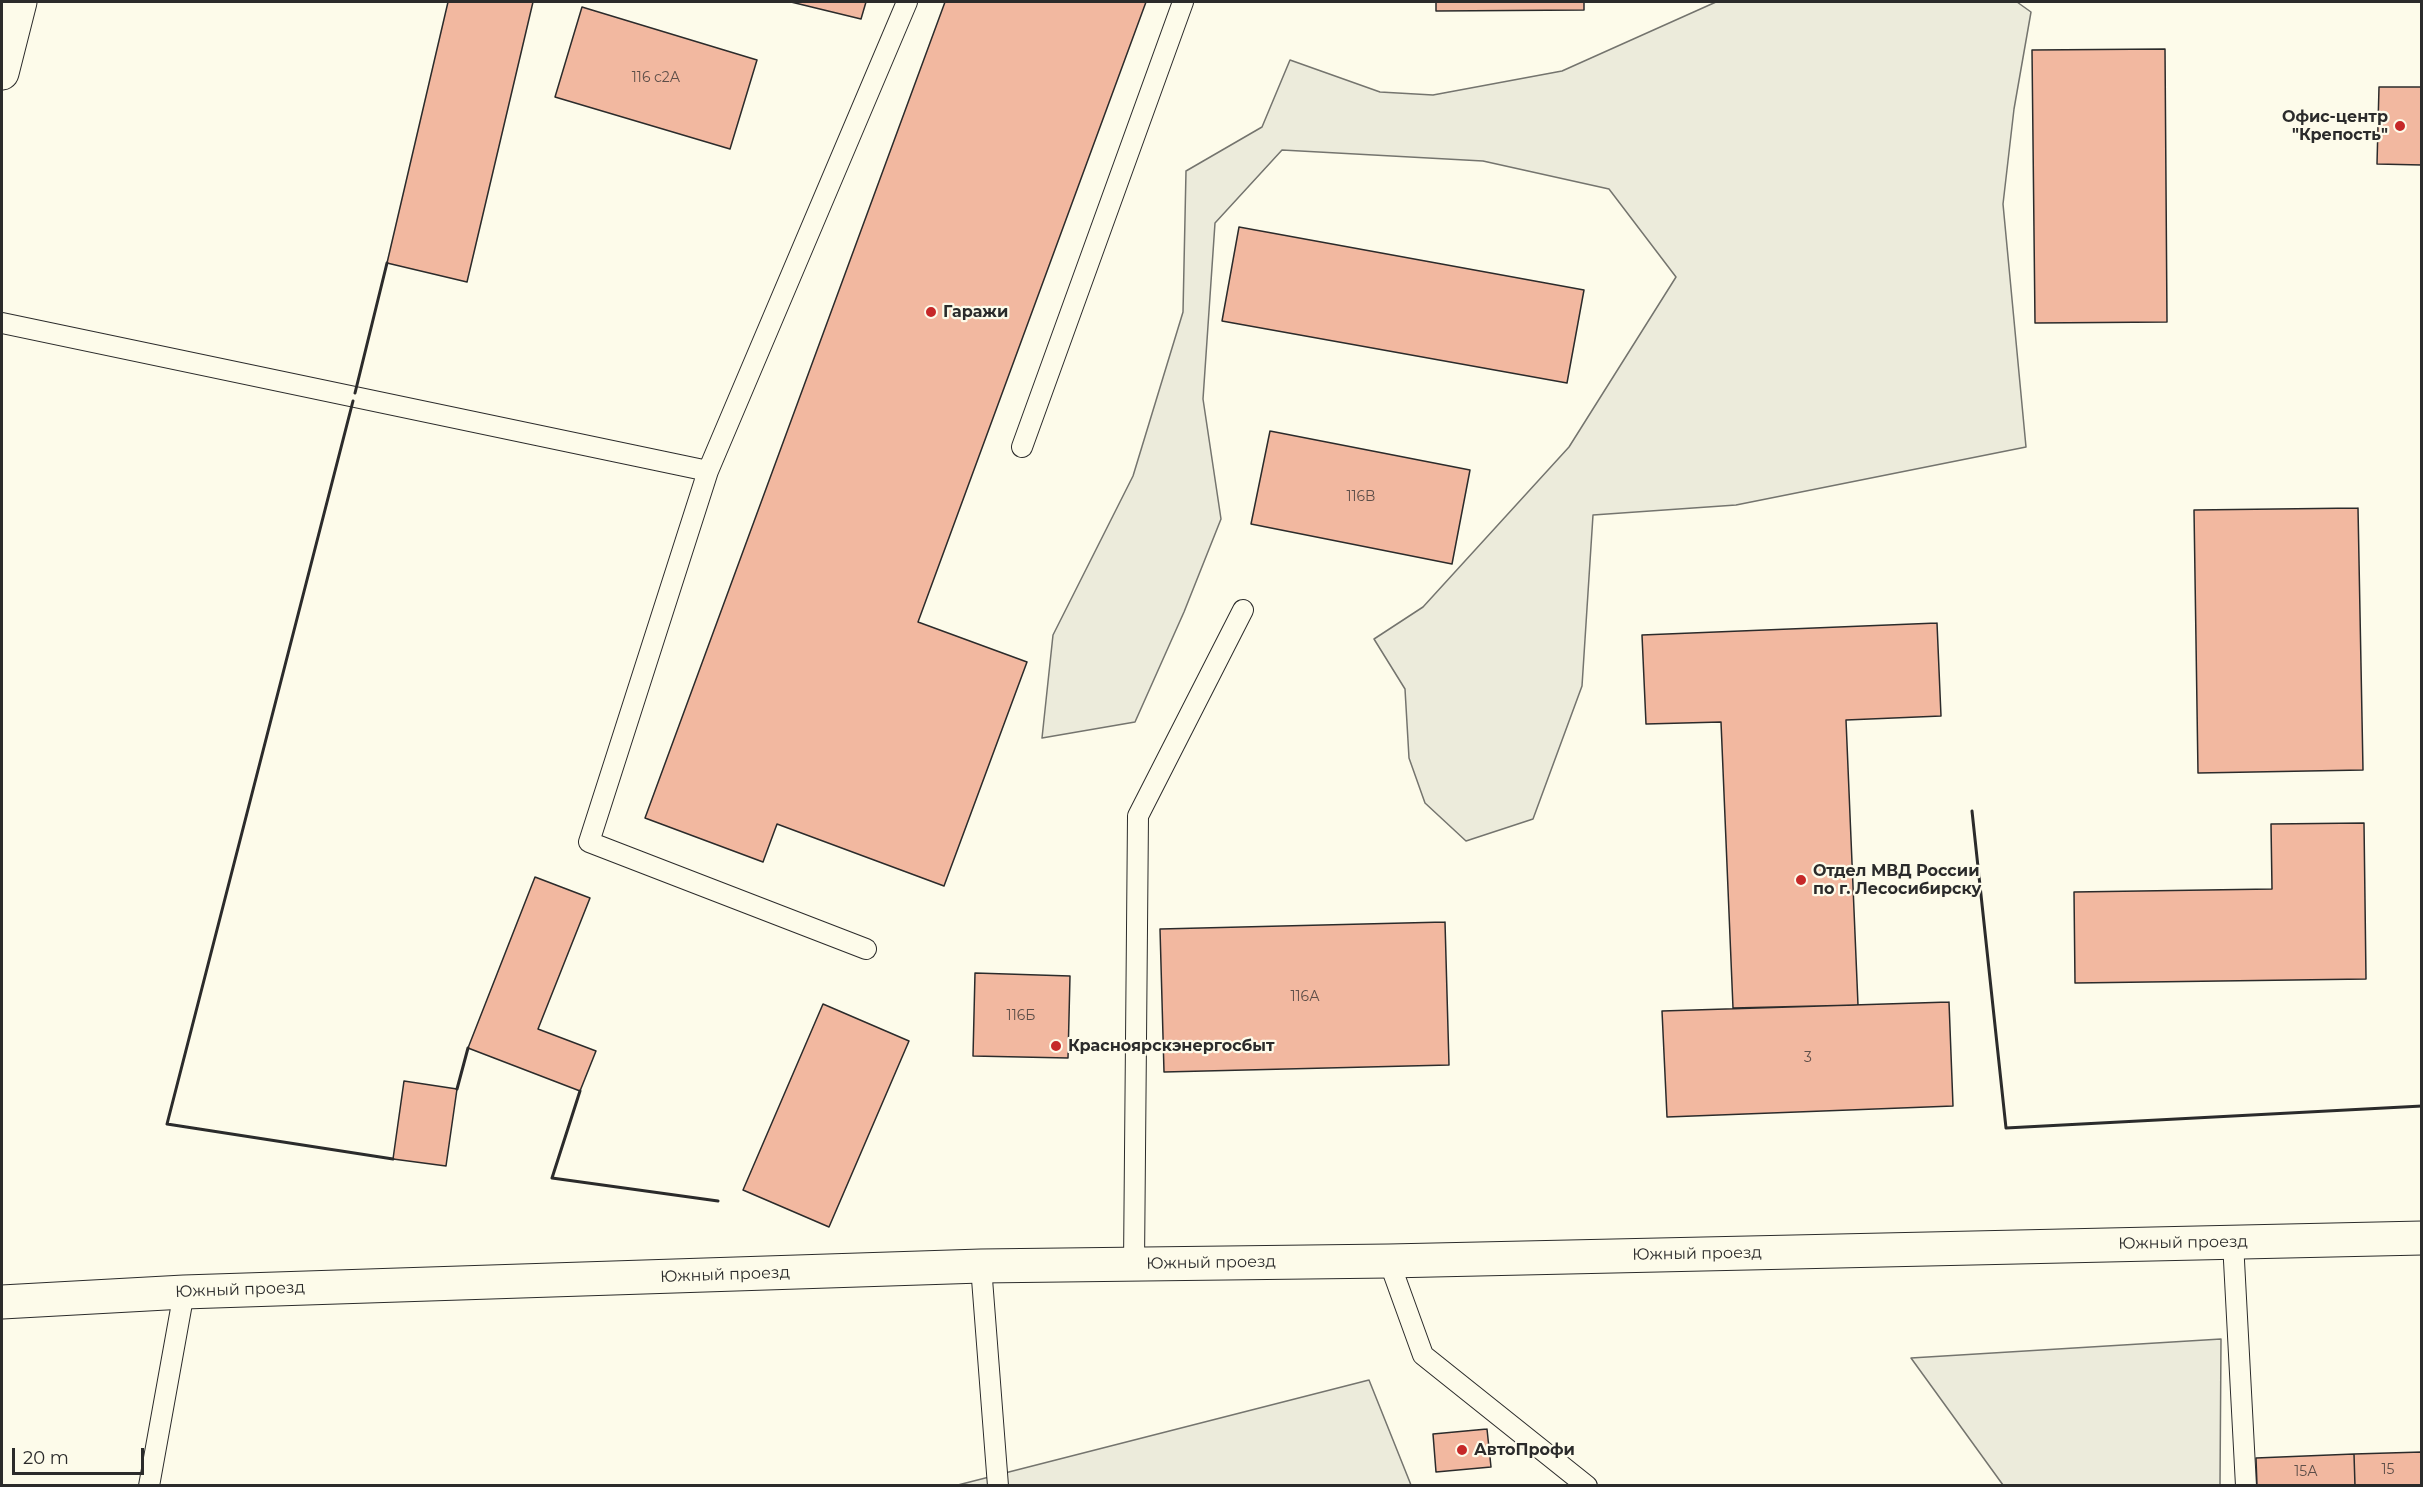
<!DOCTYPE html>
<meta charset="utf-8">
<style>
body{margin:0}
#map{position:relative;width:2423px;height:1487px;overflow:hidden;background:#fdfbea;font-family:Montserrat,sans-serif}
canvas{display:block}
.frame{position:absolute;inset:0;border:3px solid #2b2b2b;pointer-events:none}
.scale{position:absolute;left:12px;top:1448px;width:132px;height:27px;box-sizing:border-box;border:3px solid #2b2b2b;border-top:0;padding-left:8px;font-size:18px;line-height:21px;white-space:nowrap;color:#2b2b2b;-webkit-text-stroke:4px #fdfbea;paint-order:stroke}
</style>
<div id="map">
<canvas width="2423" height="1487"></canvas>
<div class="frame"></div>
<div class="scale">20 m</div>
</div>
<script>
const ctx = document.querySelector('canvas').getContext('2d');
ctx.lineJoin = 'round';
function paint(path, color) {
  ctx.fillStyle = color;
  ctx.fill(path, 'evenodd');
}
function toPath(rows) {
  const path = new Path2D();
  for (const r of rows) {
    path.moveTo(r[0], r[1]);
    for (let i = 2; i < r.length; i += 2) path.lineTo(r[i], r[i + 1]);
  }
  return path;
}
function trace(path, color, width, dash) {
  ctx.strokeStyle = color;
  ctx.lineWidth = width;
  ctx.lineCap = dash ? 'butt' : 'round';
  ctx.setLineDash(dash || []);
  ctx.stroke(path);
}
function write(font, color, halo, rows, align = 'center') {
  ctx.font = font + ' Montserrat,sans-serif';
  ctx.lineWidth = 4.5;
  ctx.setLineDash([]);
  ctx.textBaseline = 'middle';
  ctx.strokeStyle = halo;
  ctx.fillStyle = color;
  for (const [text, x, y, turn = 0] of rows) {
    ctx.save();
    ctx.translate(x, y);
    ctx.rotate((+turn || 0) * Math.PI / 180);
    ctx.textAlign = isNaN(turn) ? turn : align;
    if (halo) ctx.strokeText(text, 0, 0);
    ctx.fillText(text, 0, 0);
    ctx.restore();
  }
}
const green = toPath([
 [1716,2,2017,2,2031,12,2014,109,2003,204,2026,447,1736,505,1593,515,1582,686,1533,819,1466,841,1425,803,1409,758,1405,689,1374,639,1423,607,1569,447,1676,277,1609,189,1483,161,1282,150,1215,223,1203,399,1221,519,1184,612,1135,722,1042,738,1053,635,1133,476,1183,312,1186,171,1262,127,1290,60,1380,92,1433,95,1562,71,1716,2],
 [2221,1339,2220,1485,2003,1485,1911,1358,2221,1339],
 [1369,1380,1411,1485,954,1486,1369,1380]
]);
const building = toPath([
 [448,2,533,2,467,282,387,263,448,2],
 [791,2,866,2,861,19,791,2],
 [945,2,1146,2,918,622,1027,662,944,886,777,824,763,862,645,818,945,2],
 [1436,2,1584,2,1584,10,1436,11,1436,2],
 [582,7,757,60,730,149,555,97,582,7],
 [2165,49,2167,322,2035,323,2032,50,2165,49],
 [2379,87,2422,87,2422,165,2377,164,2379,87],
 [1239,227,1584,290,1567,383,1222,321,1239,227],
 [1270,431,1470,470,1452,564,1251,524,1270,431],
 [2358,508,2363,770,2198,773,2194,510,2358,508],
 [1937,623,1941,716,1846,720,1858,1005,1733,1008,1721,722,1646,724,1642,635,1937,623],
 [2364,823,2366,979,2075,983,2074,892,2272,889,2271,824,2364,823],
 [535,877,590,898,538,1029,596,1051,580,1091,468,1048,535,877],
 [1445,922,1449,1065,1164,1072,1160,929,1445,922],
 [975,973,1070,976,1068,1058,973,1056,975,973],
 [1949,1002,1953,1106,1667,1117,1662,1011,1949,1002],
 [823,1004,909,1041,829,1227,743,1190,823,1004],
 [404,1081,457,1089,446,1166,393,1159,404,1081],
 [1487,1429,1491,1467,1436,1472,1433,1434,1487,1429],
 [2422,1452,2422,1486,2355,1486,2354,1454,2422,1452],
 [2354,1454,2355,1486,2257,1486,2256,1458,2354,1454]
]);
const service = toPath([
 [2,323,708,471,907,2],
 [1022,447,1183,2],
 [708,471,589,842,866,949],
 [2233,1242,2246,1486],
 [1389,1261,1423,1355,1587,1486],
 [1134,1264,1138,816,1243,610],
 [981,1266,998,1486],
 [149,1486,184,1292]
]);
const minor = toPath([
 [2,1302,184,1292,981,1266,1389,1261,2422,1238]
]);
const tertiary = toPath([
 [2,73,20,2]
]);
const wall = toPath([
 [355,393,387,263],
 [353,401,167,1124,393,1159],
 [1972,811,2006,1128,2422,1106],
 [457,1089,468,1048],
 [580,1091,552,1178,718,1201]
]);
const markers = [
 [2400,126,6,"#c62828"],
 [931,312,6,"#c62828"],
 [1801,880,6,"#c62828"],
 [1056,1046,6,"#c62828"],
 [1462,1450,6,"#c62828"]
];
const numberNames = [
 ["116 с2А",656,78],
 ["116В",1361,497],
 ["116А",1305,997],
 ["116Б",1021,1016],
 ["3",1808,1058],
 ["15",2388,1470],
 ["15А",2306,1472]
];
const poiNames = [
 ["Офис-центр",2388,117,"right"],
 ["\"Крепость\"",2388,135,"right"],
 ["Гаражи",943,312],
 ["Отдел МВД России",1813,871],
 ["по г. Лесосибирску",1813,889],
 ["Красноярскэнергосбыт",1068,1046],
 ["АвтоПрофи",1474,1450]
];
const streetNames = [
 ["Южный проезд",2183,1243,-1],
 ["Южный проезд",1697,1254,-1],
 ["Южный проезд",1211,1263,-1],
 ["Южный проезд",725,1275,-2],
 ["Южный проезд",240,1290,-2]
];
paint(green, '#ecebdb');
trace(green, '#74746e', 1.5);
paint(building, '#f2b8a0');
trace(building, '#2b2b2b', 1.5);
trace(service, '#2b2b2b', 22);
trace(minor, '#2b2b2b', 35);
trace(tertiary, '#2b2b2b', 35);
trace(service, '#fdfbea', 20);
trace(minor, '#fdfbea', 33);
trace(tertiary, '#fdfbea', 33);
trace(wall, '#2b2b2b', 3);
for (const [x, y, r, color] of markers) {
  const dot = new Path2D();
  dot.arc(x, y, r, 0, 2 * Math.PI);
  ctx.fillStyle = color;
  ctx.fill(dot);
  trace(dot, '#fdfbea', 2);
}
write('14px', '#5d4e48', null, numberNames);
write('bold 16px', '#2b2b2b', '#fdfbea', poiNames, 'left');
write('16px', '#2b2b2b', '#fdfbea', streetNames);
</script>
